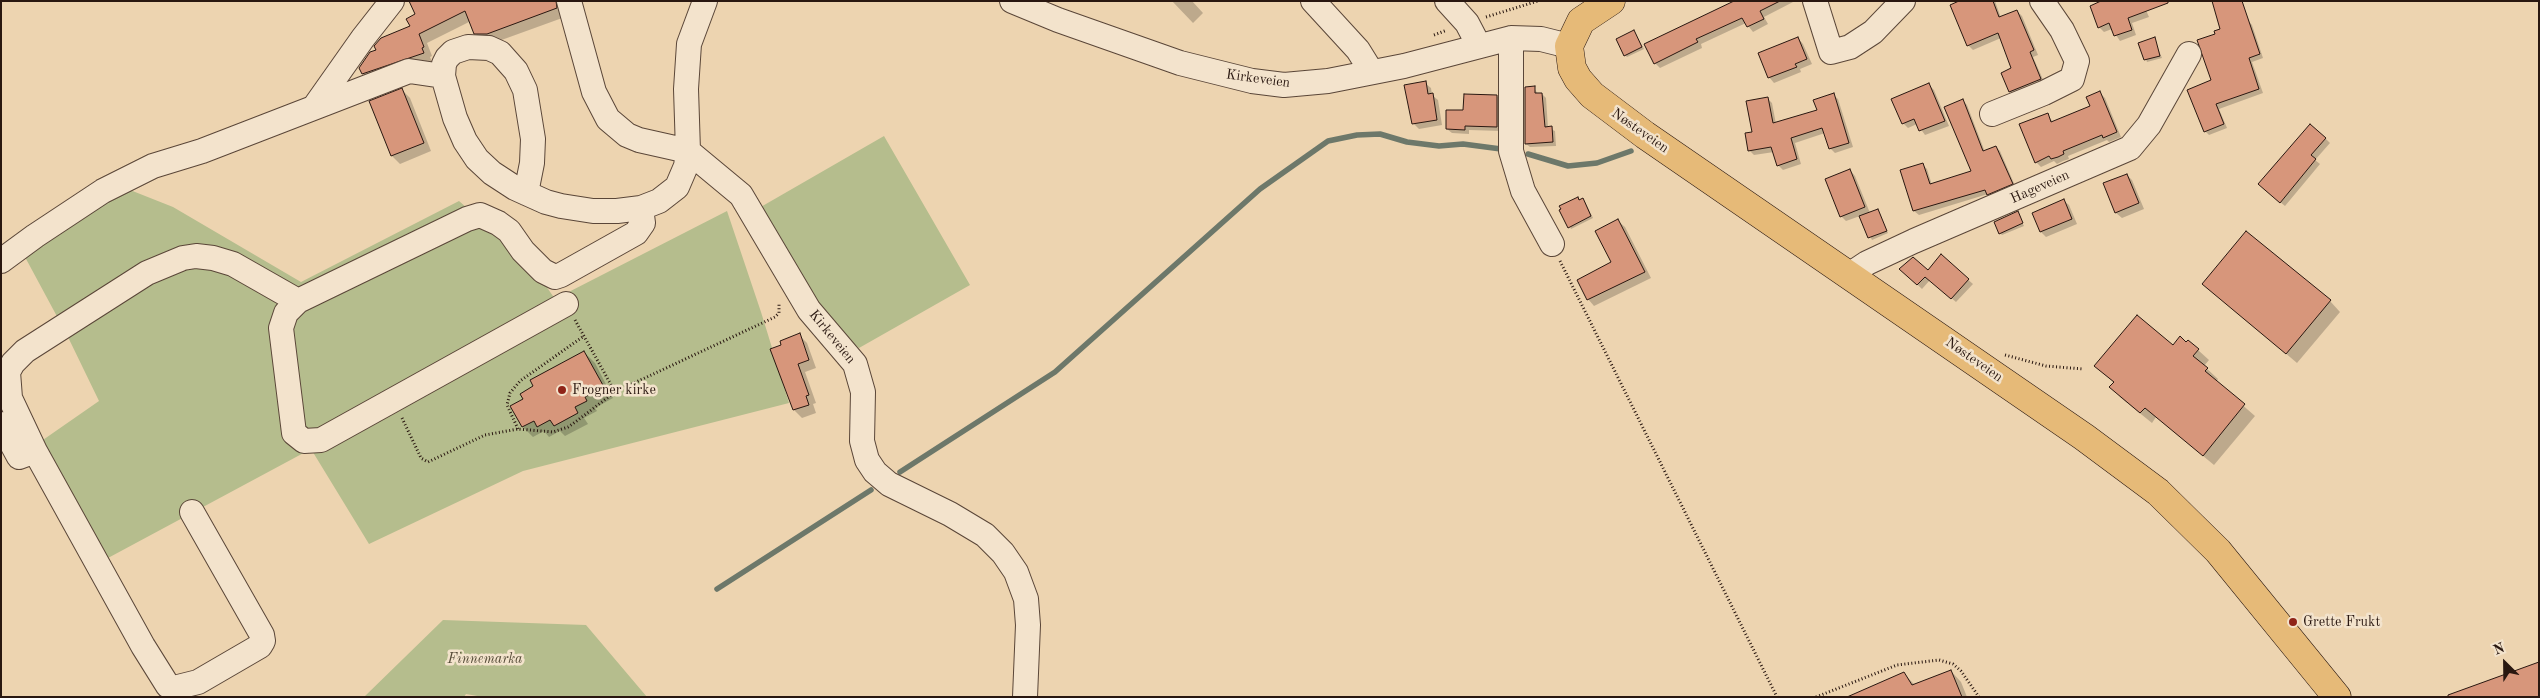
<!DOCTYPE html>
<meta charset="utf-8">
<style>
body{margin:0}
#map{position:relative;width:2540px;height:698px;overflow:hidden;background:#edd4b0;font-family:"Old Standard TT",serif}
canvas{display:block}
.frame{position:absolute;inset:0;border:2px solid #291710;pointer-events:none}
.north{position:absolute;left:2480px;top:638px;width:50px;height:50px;-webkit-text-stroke:4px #f3e3cc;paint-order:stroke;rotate:337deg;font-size:14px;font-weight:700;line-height:20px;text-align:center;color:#291710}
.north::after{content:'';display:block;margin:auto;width:18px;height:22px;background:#291710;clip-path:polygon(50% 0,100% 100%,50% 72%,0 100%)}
</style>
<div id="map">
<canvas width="2540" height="698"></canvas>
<div class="frame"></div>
<div class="north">N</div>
</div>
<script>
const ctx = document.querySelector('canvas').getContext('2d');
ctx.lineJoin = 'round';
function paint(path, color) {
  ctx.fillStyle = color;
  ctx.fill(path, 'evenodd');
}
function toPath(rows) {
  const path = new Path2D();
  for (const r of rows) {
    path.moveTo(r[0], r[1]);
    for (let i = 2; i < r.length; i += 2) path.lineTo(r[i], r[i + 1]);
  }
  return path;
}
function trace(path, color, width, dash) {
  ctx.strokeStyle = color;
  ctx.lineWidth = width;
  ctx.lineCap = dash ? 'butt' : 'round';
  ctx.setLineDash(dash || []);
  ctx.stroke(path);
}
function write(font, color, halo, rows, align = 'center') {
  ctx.font = font + ' "Old Standard TT",serif';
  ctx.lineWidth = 5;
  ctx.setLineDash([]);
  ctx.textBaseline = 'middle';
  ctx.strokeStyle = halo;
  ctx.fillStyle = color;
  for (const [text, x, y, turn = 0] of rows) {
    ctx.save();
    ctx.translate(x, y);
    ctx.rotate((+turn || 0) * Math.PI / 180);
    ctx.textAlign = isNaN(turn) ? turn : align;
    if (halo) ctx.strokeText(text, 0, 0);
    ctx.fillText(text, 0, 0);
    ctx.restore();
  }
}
const green = toPath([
 [884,136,970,285,859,348,827,322,759,208],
 [125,188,173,207,301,282,459,201,530,263,555,299,727,211,761,312,789,403,523,471,369,544,311,449,108,558,40,442,99,401,67,335,25,257],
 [443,620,586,625,647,697,483,697,466,694,464,697,364,697]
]);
const shadow = toPath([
 [411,1,562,1,565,17,496,42,484,42,475,33,471,21,427,43,432,56,430,57,432,62,372,82,363,74,377,50,411,26,416,15],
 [1172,1,1192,1,1203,13,1193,23],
 [1736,1,1795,1,1764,17,1768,24,1753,32,1746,23,1701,44,1702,48,1660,68,1655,63],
 [1972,1,1995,1,2001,18,2017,11,2022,16,2038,55,2033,57,2045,84,2015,96,2010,92,2003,73,2013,69,2001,38,1973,50,1968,45],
 [2212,1,2231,1,2252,25,2263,58,2252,62,2263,93,2219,109,2227,128,2209,135,2205,131,2222,30,2215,4],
 [2143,3,2149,17,2132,23,2136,35,2120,41,2112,29,2104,32,2099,27],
 [1634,32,1644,49,1627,57,1625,55],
 [1798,38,1803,44,1812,64,1800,69,1801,72,1774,83,1769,77],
 [2154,39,2162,58,2147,62,2140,43],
 [1425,83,1431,88,1432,95,1438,100,1442,125,1419,129,1413,123],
 [1929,85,1934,90,1949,126,1925,135,1917,124,1908,128,1903,123],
 [1534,88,1538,94,1542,94,1546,98,1548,128,1555,131,1556,146,1530,147,1526,144],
 [402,90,410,98,431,151,400,164,392,156,370,102],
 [2100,93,2105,98,2121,137,2109,142,2107,140,2068,156,2069,159,2063,161,2057,164,2054,161,2041,167,2036,162,2047,114,2053,122,2091,106],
 [1833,95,1838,99,1853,147,1835,153,1830,148,1825,133,1795,143,1801,164,1783,170,1778,165,1774,152,1754,155,1749,150,1767,98,1772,103,1776,124,1818,111],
 [1497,96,1501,100,1501,131,1469,130,1469,134,1452,133,1447,129,1465,112],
 [1963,101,1967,105,1985,152,1996,147,2000,151,2016,188,1992,198,1988,194,1919,215,1914,211,1901,171,1922,164,1927,169,1932,185,1973,172],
 [2325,138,2330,143,2315,160,2320,164,2285,206,2264,189],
 [1850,170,1855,176,1870,213,1879,213,1888,233,1872,240,1860,216,1846,221,1841,216],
 [2127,175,2132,180,2144,209,2122,218,2116,213,2105,184],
 [1577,198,1585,202,1593,218,1571,229,1563,210],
 [2063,200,2069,205,2077,224,2046,237,2041,232,2034,214],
 [2017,213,2024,226,2002,235,2000,233],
 [1618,221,1625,227,1651,278,1594,306,1588,299,1613,263],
 [1941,256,1973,284,1956,302,1930,280,1922,289,1905,273,1928,272],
 [2204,284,2330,301,2340,312,2297,363],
 [799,335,807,343,816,368,805,372,816,403,813,404,816,413,802,418,794,410],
 [2173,346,2198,350,2209,360,2204,366,2218,379,2216,382,2255,416,2214,465,2156,417,2152,423,2121,398,2111,387,2114,383,2096,366],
 [584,352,595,363,613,398,595,408,597,411,584,418,588,424,565,436,560,431,549,437,544,431,533,437,523,427,524,400],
 [1951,671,1961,682,1967,697,1850,697,1904,674,1914,684]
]);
const stream = toPath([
 [1528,154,1568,166,1597,163,1631,151],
 [900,472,1055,372,1260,189,1328,141,1357,135,1380,134,1407,142,1439,146,1463,144,1501,149],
 [717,589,871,490]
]);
const building = toPath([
 [409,1,556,1,557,8,487,34,474,34,465,11,419,34,424,47,422,48,424,53,362,74,359,68,370,52,376,50,374,46,381,38,410,26,406,19,415,14,409,1],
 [1734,1,1780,1,1760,11,1764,19,1747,27,1742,18,1696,39,1698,42,1654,64,1644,44,1734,1],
 [1959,1,1993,1,1999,17,2017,10,2034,50,2030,52,2041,79,2009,92,2001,73,2011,68,1998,33,1967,46,1950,5,1959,1],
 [2101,1,2168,1,2168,3,2128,18,2132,30,2114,36,2109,23,2098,28,2090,6,2101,1],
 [2212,1,2242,1,2260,54,2249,58,2259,89,2216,104,2224,124,2204,132,2187,90,2211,80,2197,40,2215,34,2214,31,2220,29,2212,1],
 [1634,30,1642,47,1624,56,1616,39,1634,30],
 [1798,37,1807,59,1795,64,1797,67,1768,78,1758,53,1798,37],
 [2155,37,2160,56,2144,60,2138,43,2155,37],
 [1426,81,1428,94,1433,93,1437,120,1412,124,1404,85,1426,81],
 [1929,83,1945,121,1919,131,1914,119,1902,124,1891,99,1929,83],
 [1535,86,1535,93,1542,93,1545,127,1552,126,1553,142,1525,144,1525,87,1535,86],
 [402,88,424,143,391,156,369,101,402,88],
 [2100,91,2117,132,2103,138,2102,135,2063,151,2064,154,2058,157,2051,159,2049,156,2035,163,2019,124,2048,113,2051,122,2090,106,2086,97,2100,91],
 [1834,93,1849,143,1829,149,1822,128,1791,138,1797,159,1777,166,1771,147,1748,151,1745,133,1752,132,1746,101,1768,97,1773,123,1817,110,1813,100,1834,93],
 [1464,94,1497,95,1497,127,1465,126,1465,130,1446,129,1446,110,1463,110,1464,94],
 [1963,99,1983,151,1996,146,2013,184,1987,195,1985,190,1913,211,1900,170,1923,163,1930,184,1971,171,1944,107,1963,99],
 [2310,124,2326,138,2311,155,2316,159,2280,203,2258,184,2310,124],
 [1850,169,1865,207,1840,217,1825,179,1850,169],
 [2127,174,2139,203,2115,213,2103,183,2127,174],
 [1578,197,1579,200,1583,198,1591,216,1568,228,1559,210,1561,209,1559,206,1578,197],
 [2064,199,2072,219,2040,232,2032,213,2064,199],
 [1878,209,1887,231,1868,238,1859,216,1878,209],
 [2018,211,2023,223,1999,234,1994,222,2018,211],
 [1618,219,1645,272,1587,300,1577,280,1611,262,1595,231,1618,219],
 [2246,231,2331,300,2286,354,2202,284,2246,231],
 [1941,254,1969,279,1951,299,1925,277,1917,285,1899,269,1913,257,1928,270,1941,254],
 [2137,315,2173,345,2180,336,2186,342,2188,340,2199,349,2193,356,2208,368,2205,371,2245,404,2203,456,2145,408,2140,413,2109,387,2114,382,2094,366,2137,315],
 [800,333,809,360,798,364,809,395,806,396,809,405,793,410,770,349,781,345,780,341,800,333],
 [584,351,604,387,585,397,587,401,575,407,578,413,554,426,550,420,537,427,534,421,522,427,510,406,523,399,520,394,533,386,530,380,584,351],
 [2539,662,2539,697,2448,697,2448,695,2539,662],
 [1951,670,1962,697,1847,697,1904,672,1912,685,1951,670]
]);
const path = toPath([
 [1486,17,1538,1],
 [1434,35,1447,30],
 [1560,261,1777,697],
 [575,320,615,392],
 [2005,355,2046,366,2083,369],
 [402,418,421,458,428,462,485,435,518,429,553,432,568,427,578,420,615,392,775,317,779,313,779,303],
 [518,429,507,405,510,393,520,381,584,336],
 [1816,697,1897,665,1939,660,1953,664,1961,671,1979,697]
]);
const minor = toPath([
 [569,1,594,92,608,119,627,135,639,140,688,151],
 [1012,1,1058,20,1180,63,1252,81,1284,85,1328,81,1404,66,1511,38,1541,39,1569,46],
 [1313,1,1358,50,1371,71],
 [1447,1,1467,23,1479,46],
 [1815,1,1831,52,1850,47,1873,32,1903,1],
 [1511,38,1511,151,1523,191,1552,244],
 [315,106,363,38,392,1],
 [1992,114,2044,93,2072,79,2077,61,2062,30,2042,1],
 [688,151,741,195,809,310,855,364,863,392,862,441,867,460,875,472,889,484,950,514,985,535,1003,553,1016,572,1026,599,1028,625,1025,697],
 [526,193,532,163,533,139,525,90,516,71,500,53,489,48,468,47,453,52,447,58,444,64,443,76,455,118,465,141,477,159,492,173,515,188,526,193,546,202,561,206,593,211,617,211,641,208,659,201,677,187,686,166,688,151,686,89,689,44,705,1],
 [1,261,35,236,103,191,153,166,202,151,409,71,443,76],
 [1849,275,1867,263,1914,241,2130,148,2149,125,2189,54],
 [566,304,321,440,304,441,294,433,281,328,286,313,298,301,467,219,480,215,498,223,509,231,523,251,543,271,555,277,561,275,636,233,643,223,641,208],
 [1,424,19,457,35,451,143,646,168,686,174,688,198,682,260,646,263,641,262,635,192,512],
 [35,451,10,398,8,372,13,363,25,351,147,273,183,258,196,256,213,258,233,264,298,301]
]);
const major = toPath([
 [1611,1,1581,21,1569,46,1572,68,1578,79,1592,95,1645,135,2084,437,2158,492,2218,551,2337,697]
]);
const markers = [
 [562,390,5,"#8f2418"],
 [2293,622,5,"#8f2418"]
];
const streetNames = [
 ["Kirkeveien",1258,79,8],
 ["Nøsteveien",1640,131,35],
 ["Hageveien",2040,187,-24],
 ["Kirkeveien",832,337,51],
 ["Nøsteveien",1974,360,35]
];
const poiNames = [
 ["Frogner kirke",572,390],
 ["Grette Frukt",2303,622]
];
const parkNames = [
 ["Finnemarka",485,659]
];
paint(green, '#b5bd8d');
paint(shadow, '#0003');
trace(stream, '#6d786a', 5.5);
paint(building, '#d7967b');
trace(building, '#291710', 1);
trace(minor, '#5a4638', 26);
trace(major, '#291710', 29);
trace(path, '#291710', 3, [1, 2.5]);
trace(minor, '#f3e3cc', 24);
trace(major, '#e6ba78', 28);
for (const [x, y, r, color] of markers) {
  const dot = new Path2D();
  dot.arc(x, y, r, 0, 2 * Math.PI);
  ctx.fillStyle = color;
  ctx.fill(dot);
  trace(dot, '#f3e3cc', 2);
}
write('14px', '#291710', '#f3e3cc', streetNames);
write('14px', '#291710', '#f3e3cc', poiNames, 'left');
write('italic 14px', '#534936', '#f3e3cc', parkNames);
</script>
